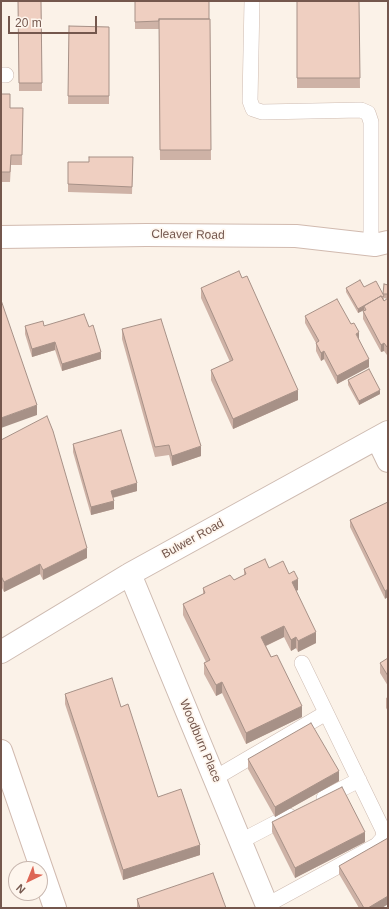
<!DOCTYPE html>
<style>
body{margin:0}
#map{position:relative;width:389px;height:909px;overflow:hidden;background:#fbf2e8;font-family:Arial,sans-serif}
canvas{display:block}
.frame{position:absolute;inset:0;border:2px solid #74574d;pointer-events:none}
.north{position:absolute;left:8px;top:861px;width:40px;height:40px;box-sizing:border-box;background:#fef6ee;border:1px solid #c7b6ae;border-radius:50%;rotate:223deg;font-size:11px;font-weight:700;line-height:16px;text-align:center;color:#74574d}
.north::after{content:'';display:block;margin:auto;width:14px;height:18px;background:#d65;clip-path:polygon(50% 0,100% 100%,50% 72%,0 100%)}
.scale{position:absolute;left:8px;top:16px;width:89px;height:18px;box-sizing:border-box;border:2px solid #74574d;border-top:0;padding-left:5px;font-size:12px;line-height:14px;white-space:nowrap;color:#74574d;-webkit-text-stroke:3px #fef6ee;paint-order:stroke}
</style>
<div id="map">
<canvas width="389" height="909"></canvas>
<div class="frame"></div>
<div class="north">N</div>
<div class="scale">20 m</div>
</div>
<script>
const ctx = document.querySelector('canvas').getContext('2d');
ctx.lineJoin = 'round';
function toPath(rows) {
  const path = new Path2D();
  for (const r of rows) {
    path.moveTo(r[0], r[1]);
    for (let i = 2; i < r.length; i += 2) path.lineTo(r[i], r[i + 1]);
  }
  return path;
}
function trace(path, color, width, dash) {
  ctx.strokeStyle = color;
  ctx.lineWidth = width;
  ctx.lineCap = dash ? 'butt' : 'round';
  ctx.setLineDash(dash || []);
  ctx.stroke(path);
}
function paint(path, color) {
  ctx.fillStyle = color;
  ctx.fill(path, 'evenodd');
}
function write(font, color, halo, rows, align = 'center') {
  ctx.font = font + ' Arial,sans-serif';
  ctx.lineWidth = 3.5;
  ctx.setLineDash([]);
  ctx.textBaseline = 'middle';
  ctx.strokeStyle = halo;
  ctx.fillStyle = color;
  for (const [text, x, y, turn = 0] of rows) {
    ctx.save();
    ctx.translate(x, y);
    ctx.rotate((+turn || 0) * Math.PI / 180);
    ctx.textAlign = isNaN(turn) ? turn : align;
    if (halo) ctx.strokeText(text, 0, 0);
    ctx.fillText(text, 0, 0);
    ctx.restore();
  }
}
const lane = toPath([
 [252,1,250,101,253,109,262,112,361,110,368,113,371,122,371,245],
 [1,75,6,75],
 [215,778,326,713],
 [324,798,359,780],
 [241,841,289,816],
 [267,905,377,845,384,837,383,830,302,663]
]);
const street = toPath([
 [377,438,388,461],
 [130,574,268,908],
 [1,652,130,574,388,432]
]);
const secondary = toPath([
 [1,237,146,235,296,236,375,245,388,242],
 [1,751,55,908]
]);
const wall = toPath([
 [18,1,41,1,42,91,19,91],
 [135,1,210,19,211,160,160,160,159,29,135,29],
 [297,1,359,1,360,88,297,88],
 [69,26,109,27,109,104,68,104],
 [1,94,10,108,23,108,22,165,11,165,10,182,1,182],
 [133,157,132,194,68,192,68,162,89,162],
 [242,278,298,400,233,429,211,380,211,370,230,362,201,298,201,288],
 [388,285,388,354,387,355,384,351,381,352,363,319,363,311,364,310,358,313,346,292,346,288,364,287,383,294],
 [384,298,388,299,384,301],
 [305,316,359,339,369,367,337,384,324,359,321,361,316,351,316,343,305,323],
 [25,326,89,327,101,359,62,371,55,350,32,357,25,334],
 [122,329,201,456,172,466,169,455,155,457,122,339],
 [348,380,380,394,359,405,348,385],
 [1,440,87,558,43,580,40,574,4,592,1,586],
 [73,444,137,491,113,498,114,509,91,515,73,452],
 [388,502,385,599,350,527,350,520],
 [269,568,289,574,298,590,296,591,316,643,298,652,296,648,291,651,284,637,266,646,302,717,246,744,222,693,216,696,204,674,204,663,206,662,183,615,183,604,203,594,203,588,234,580,244,575,244,569],
 [388,658,388,686,380,673,380,663],
 [65,694,121,707,158,797,200,855,123,880,65,704],
 [388,697,388,711,386,708,386,698],
 [248,759,339,781,275,817,248,769],
 [272,822,365,842,295,878,272,832],
 [339,866,388,904,382,908,359,908,339,874],
 [137,899,226,908,137,908]
]);
const shadedWall = toPath([
 [364,306,364,310,358,313,358,309],
 [359,332,359,340,356,334],
 [55,342,55,350,32,357,32,349],
 [384,343,384,351,381,352,381,345],
 [388,346,388,354,387,355,387,347],
 [324,351,324,359,321,361,321,353],
 [101,352,101,359,62,371,62,364],
 [369,359,369,367,337,384,337,376],
 [298,390,298,400,233,429,233,419],
 [380,390,380,394,359,405,359,401],
 [37,405,37,415,1,428,1,418],
 [201,446,201,456,172,466,172,456],
 [137,483,137,491,111,498,111,491],
 [114,501,114,509,91,515,91,507],
 [87,548,87,558,43,580,43,570],
 [40,564,40,574,4,592,4,582],
 [298,579,298,590,292,593,292,582],
 [388,589,388,597,385,599,385,591],
 [284,626,284,637,261,648,261,637],
 [316,632,316,643,298,652,298,641],
 [296,637,296,648,291,651,291,640],
 [222,682,222,693,216,696,216,685],
 [302,706,302,717,246,744,246,733],
 [339,771,339,781,275,817,275,807],
 [365,832,365,842,295,878,295,868],
 [200,845,200,855,123,880,123,870],
 [388,896,388,904,382,908,368,908]
]);
const building = toPath([
 [18,1,41,1,42,83,19,83,18,1],
 [135,1,209,1,209,19,159,19,159,21,135,22,135,1],
 [297,1,359,1,360,78,297,78,297,1],
 [159,19,210,19,211,150,160,150,159,19],
 [69,26,109,27,109,96,68,96,69,26],
 [1,94,10,94,10,108,23,108,22,155,11,155,10,172,1,172,1,94],
 [89,157,133,157,132,187,68,184,68,162,89,162,89,157],
 [239,271,242,278,247,276,298,390,233,419,211,370,233,360,201,288,239,271],
 [360,280,364,287,376,281,384,296,382,297,381,296,358,309,346,288,360,280],
 [384,284,388,285,388,294,383,294,384,284],
 [381,296,384,301,388,298,388,346,387,347,384,343,381,345,363,311,366,310,364,306,381,296],
 [337,299,351,324,354,323,359,332,356,334,369,359,337,376,324,351,321,353,316,343,319,341,305,316,337,299],
 [1,300,37,405,1,418,1,300],
 [84,314,89,327,93,325,101,352,62,364,55,342,32,349,25,326,43,321,44,326,84,314],
 [161,319,201,446,172,456,169,445,155,447,122,329,161,319],
 [369,369,380,390,359,401,348,380,369,369],
 [47,416,53,431,87,548,43,570,40,564,4,582,1,576,1,440,47,416],
 [121,430,137,483,111,491,114,501,91,507,73,444,121,430],
 [388,502,388,589,385,591,350,520,388,502],
 [265,559,269,568,283,561,289,574,294,571,298,579,292,582,316,632,298,641,296,637,291,640,284,626,261,637,271,657,277,655,302,706,246,733,222,682,216,685,204,663,210,660,183,604,205,593,203,588,230,575,234,580,246,574,244,569,265,559],
 [388,658,388,676,380,663,388,658],
 [112,678,121,707,128,704,158,797,181,789,200,845,123,870,65,694,112,678],
 [311,723,339,771,275,807,248,759,311,723],
 [342,787,365,832,295,868,272,822,342,787],
 [388,838,388,896,368,908,364,908,339,866,388,838],
 [213,873,226,908,140,908,137,899,213,873]
]);
const streetNames = [
 ["Cleaver Road",188,235,1],
 ["Bulwer Road",193,539,-29],
 ["Woodburn Place",200,741,67]
];
trace(lane, '#cebbb1', 16);
trace(street, '#cebbb1', 24);
trace(secondary, '#d1baaf', 24);
trace(lane, '#fff', 15);
trace(street, '#fff', 22);
trace(secondary, '#fff', 22);
paint(wall, '#ceb2a6');
paint(shadedWall, '#a79187');
paint(building, '#efcfc1');
trace(building, '#a79187', 1);
write('12px', '#74574d', '#fef6ee', streetNames);
</script>
